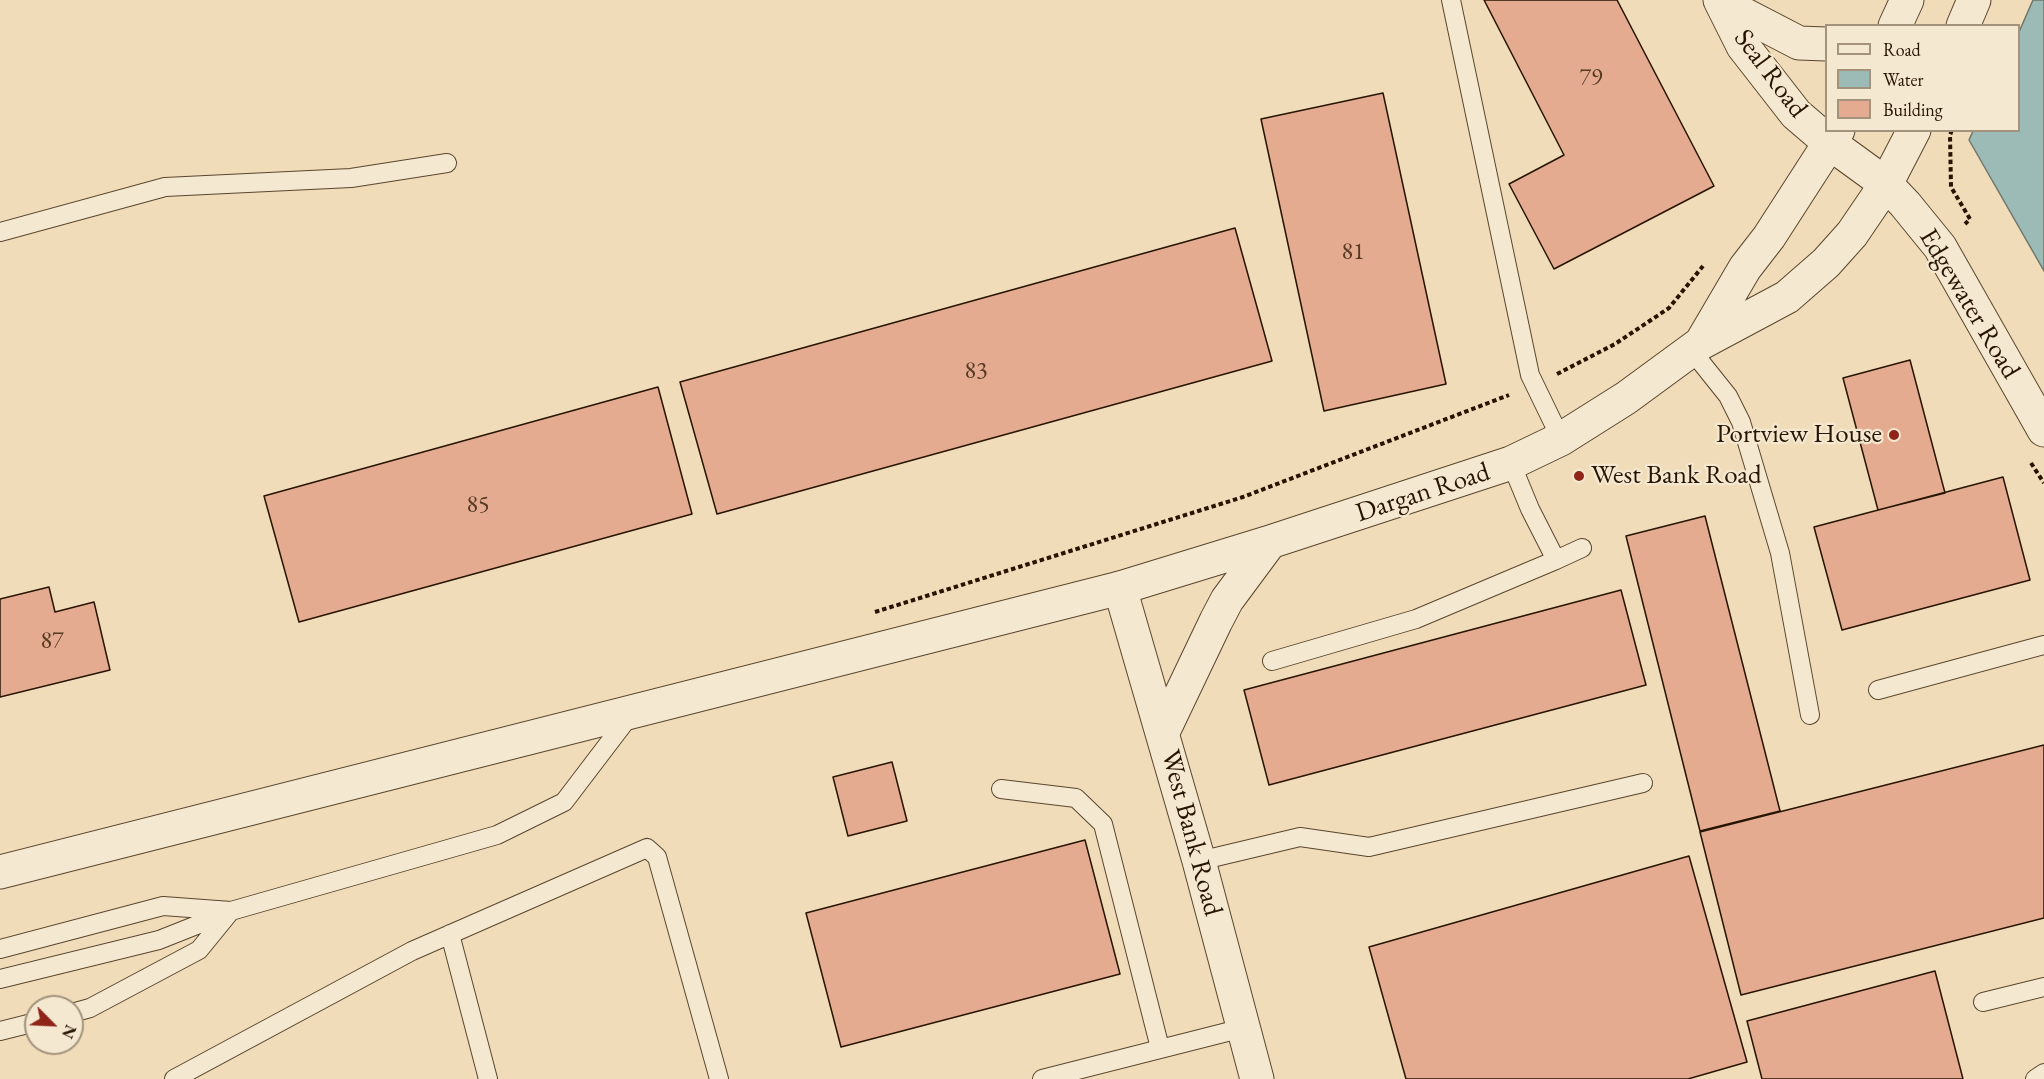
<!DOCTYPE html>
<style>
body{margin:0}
#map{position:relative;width:2044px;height:1079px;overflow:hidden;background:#f0dcb8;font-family:"EB Garamond",serif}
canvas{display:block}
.legend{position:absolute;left:1825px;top:24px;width:195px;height:108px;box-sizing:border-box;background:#f5e8d1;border:2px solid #a3937d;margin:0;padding:8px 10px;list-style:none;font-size:18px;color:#271400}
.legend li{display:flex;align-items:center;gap:12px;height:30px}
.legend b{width:30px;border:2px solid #a3937d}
.north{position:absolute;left:24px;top:995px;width:60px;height:60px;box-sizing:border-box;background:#f5e8d1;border:2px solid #a3937d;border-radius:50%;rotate:114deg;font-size:16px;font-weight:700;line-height:24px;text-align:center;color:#271400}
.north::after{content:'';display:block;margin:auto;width:21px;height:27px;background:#8f2418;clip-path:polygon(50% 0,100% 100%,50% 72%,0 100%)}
</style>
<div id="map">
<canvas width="2044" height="1079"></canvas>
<ul class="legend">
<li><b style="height:8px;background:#f5e8d1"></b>Road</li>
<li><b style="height:16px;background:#9cbab6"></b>Water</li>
<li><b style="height:16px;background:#e4ab90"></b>Building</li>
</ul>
<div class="north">N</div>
</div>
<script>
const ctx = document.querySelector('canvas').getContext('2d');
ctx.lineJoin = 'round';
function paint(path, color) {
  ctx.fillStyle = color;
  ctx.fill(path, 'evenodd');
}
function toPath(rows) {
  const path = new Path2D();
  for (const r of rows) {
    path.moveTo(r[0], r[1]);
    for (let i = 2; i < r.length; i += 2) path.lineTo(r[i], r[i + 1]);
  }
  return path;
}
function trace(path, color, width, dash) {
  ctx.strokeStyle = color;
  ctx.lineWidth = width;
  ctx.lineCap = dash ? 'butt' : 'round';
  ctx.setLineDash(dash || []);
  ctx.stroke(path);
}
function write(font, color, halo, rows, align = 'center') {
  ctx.font = font + ' "EB Garamond",serif';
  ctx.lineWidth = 4.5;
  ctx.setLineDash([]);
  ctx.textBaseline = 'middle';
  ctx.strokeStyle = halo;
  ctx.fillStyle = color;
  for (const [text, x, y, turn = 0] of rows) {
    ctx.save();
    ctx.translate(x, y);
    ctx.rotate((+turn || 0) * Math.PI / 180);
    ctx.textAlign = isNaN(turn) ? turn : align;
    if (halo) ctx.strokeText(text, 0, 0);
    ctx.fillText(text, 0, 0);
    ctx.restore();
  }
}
const water = toPath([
 [2033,0,2044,0,2044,271,1969,140,1973,131,2018,130,2019,32,2033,0]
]);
const building = toPath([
 [1484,0,1617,0,1714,186,1554,269,1509,184,1564,155,1484,0],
 [1383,93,1446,384,1324,411,1261,119,1383,93],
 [1235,228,1272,361,717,514,680,382,1235,228],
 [1910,360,1945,493,1878,510,1843,378,1910,360],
 [658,387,692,514,299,622,264,496,658,387],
 [2003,477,2030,580,1842,630,1814,527,2003,477],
 [1705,516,1780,811,1700,831,1626,536,1705,516],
 [49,587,55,612,94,602,110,670,0,697,0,599,49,587],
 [1621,590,1646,685,1269,785,1244,690,1621,590],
 [2044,745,2044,918,1741,995,1700,832,2044,745],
 [892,762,907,821,848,836,833,777,892,762],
 [1085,840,1120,974,841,1047,806,913,1085,840],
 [1689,856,1747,1062,1688,1079,1406,1079,1369,947,1689,856],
 [1935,971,1963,1079,1762,1079,1747,1021,1935,971]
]);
const path = toPath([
 [1952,130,1950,135,1951,187,1970,219,1965,224],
 [1557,374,1615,344,1669,308,1703,266],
 [2031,463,2044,483],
 [875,612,1243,497,1509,395]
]);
const service = toPath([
 [1451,0,1530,375,1561,439],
 [0,232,165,187,351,178,447,163],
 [1692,351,1728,396,1741,422,1780,553,1810,715],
 [1511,463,1530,509,1556,560,1582,548],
 [1272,661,1416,619,1556,560],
 [1878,690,2044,645],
 [1001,789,1076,798,1103,824,1160,1048],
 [1199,861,1300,837,1369,847,1643,783],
 [450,934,488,1079],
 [0,949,163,906,231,911,497,835,564,802,631,714],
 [0,979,159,940,227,913],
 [1983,1002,2044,987],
 [72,1013,90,1008,199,950,230,912],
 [0,1031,36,1022],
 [174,1079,412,951,647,848,657,857,719,1079],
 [1042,1079,1243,1028],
 [2035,1079,2044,1073]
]);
const minor = toPath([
 [1720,0,1743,46,1796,114,1831,144,1886,184,1905,204,1940,247,2044,430],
 [0,872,1120,588]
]);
const tertiary = toPath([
 [1722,3,1799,43,1826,44],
 [1895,26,1907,0],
 [1963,26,1974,0],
 [1701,343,1745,268,1769,237,1838,130],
 [1163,732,1216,621,1227,600,1270,542],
 [1257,1079,1199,861,1120,588,1270,542,1511,463,1561,439,1626,398,1701,343,1787,297,1826,263,1852,234,1886,184,1914,130]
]);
const markers = [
 [1894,435,6,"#8f2418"],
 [1579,476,6,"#8f2418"]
];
const numberNames = [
 ["79",1591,78],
 ["81",1353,252],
 ["83",976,371],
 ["85",478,505],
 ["87",52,641]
];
const streetNames = [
 ["Seal Road",1770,74,53],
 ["Edgewater Road",1969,304,59],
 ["Dargan Road",1423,493,-18],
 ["West Bank Road",1191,833,75]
];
const poiNames = [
 ["Portview House",1882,435],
 ["West Bank Road",1591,476,"left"]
];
paint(water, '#9cbab6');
trace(water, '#6d786d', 1.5);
paint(building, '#e4ab90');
trace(building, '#271400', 1.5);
trace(service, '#59462e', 20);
trace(minor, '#59462e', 35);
trace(tertiary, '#59462e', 35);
trace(path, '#271400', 4, [4.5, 3]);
trace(service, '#f5e8d1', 18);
trace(minor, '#f5e8d1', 33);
trace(tertiary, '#f5e8d1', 33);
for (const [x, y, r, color] of markers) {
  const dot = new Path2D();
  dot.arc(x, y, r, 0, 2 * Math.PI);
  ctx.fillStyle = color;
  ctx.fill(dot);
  trace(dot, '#f5e8d1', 2);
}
write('24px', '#563a24', null, numberNames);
write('27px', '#271400', '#f5e8d1', streetNames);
write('27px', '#271400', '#f5e8d1', poiNames, 'right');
</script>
